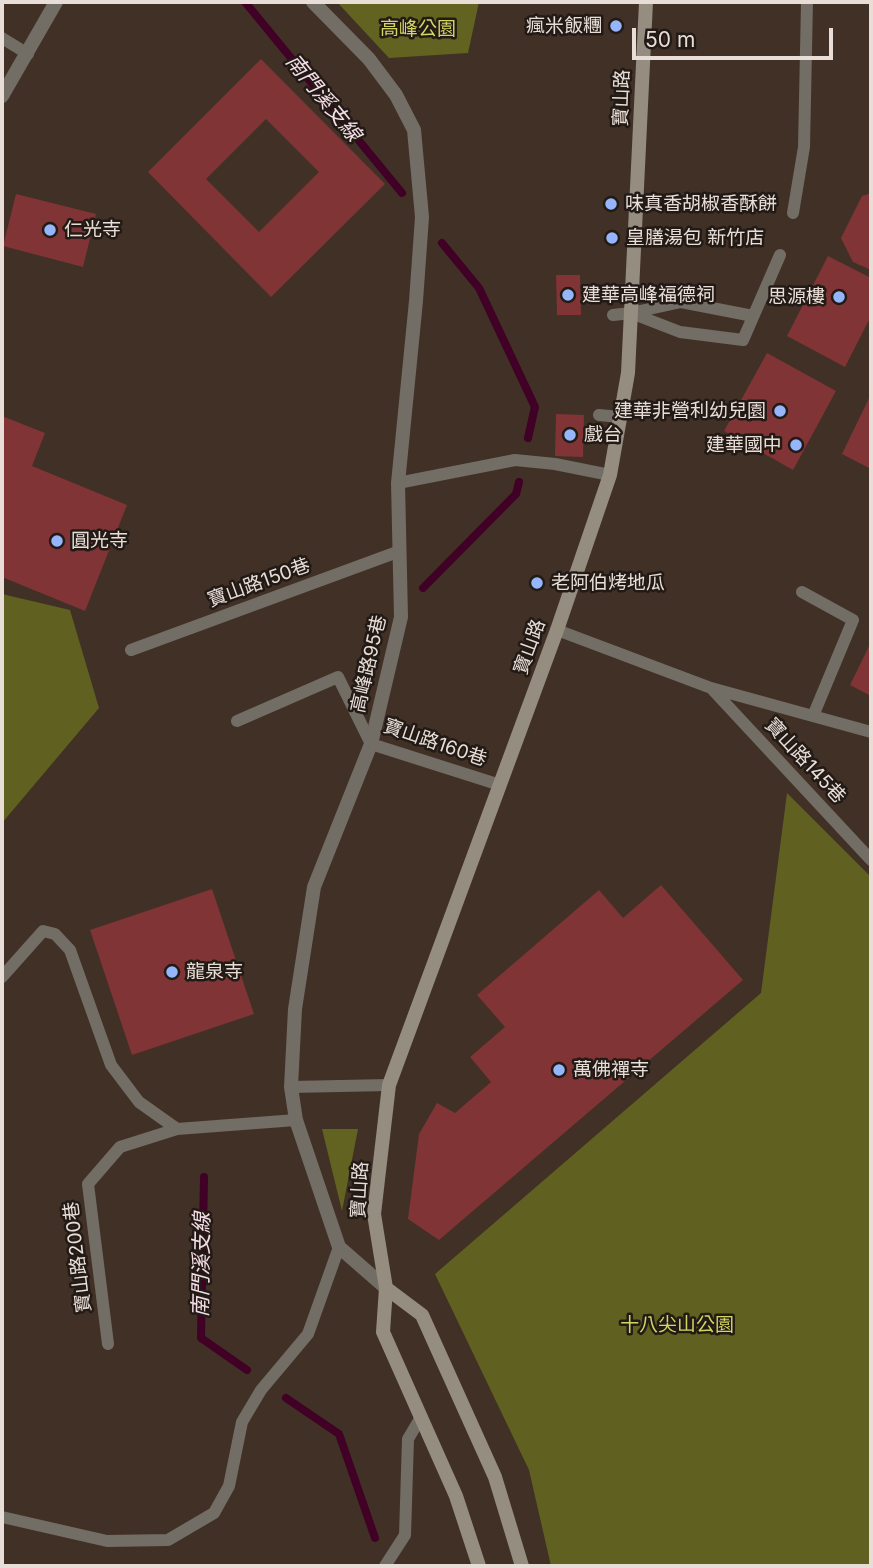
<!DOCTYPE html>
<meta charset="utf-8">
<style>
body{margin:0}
#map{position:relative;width:873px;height:1568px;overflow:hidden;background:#413026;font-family:Inter,sans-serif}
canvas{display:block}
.frame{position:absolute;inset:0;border:4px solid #e9ddd7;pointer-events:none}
.scale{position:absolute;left:632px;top:28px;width:201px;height:32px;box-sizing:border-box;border:4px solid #e9ddd7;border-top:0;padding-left:9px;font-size:21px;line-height:24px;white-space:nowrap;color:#e9ddd7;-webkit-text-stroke:5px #221a15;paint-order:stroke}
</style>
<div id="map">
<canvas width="873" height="1568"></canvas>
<div class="frame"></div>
<div class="scale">50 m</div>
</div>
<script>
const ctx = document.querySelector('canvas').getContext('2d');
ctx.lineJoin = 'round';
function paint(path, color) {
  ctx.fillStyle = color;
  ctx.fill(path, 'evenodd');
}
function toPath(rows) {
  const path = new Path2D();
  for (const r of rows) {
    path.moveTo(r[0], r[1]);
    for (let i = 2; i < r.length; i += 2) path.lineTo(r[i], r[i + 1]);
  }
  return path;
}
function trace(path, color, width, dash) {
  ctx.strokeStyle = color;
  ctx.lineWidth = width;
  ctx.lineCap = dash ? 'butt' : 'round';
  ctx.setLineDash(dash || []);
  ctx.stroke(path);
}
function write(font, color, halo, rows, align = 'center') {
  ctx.font = font + ' Inter,"Noto Sans TC",sans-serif';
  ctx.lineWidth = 5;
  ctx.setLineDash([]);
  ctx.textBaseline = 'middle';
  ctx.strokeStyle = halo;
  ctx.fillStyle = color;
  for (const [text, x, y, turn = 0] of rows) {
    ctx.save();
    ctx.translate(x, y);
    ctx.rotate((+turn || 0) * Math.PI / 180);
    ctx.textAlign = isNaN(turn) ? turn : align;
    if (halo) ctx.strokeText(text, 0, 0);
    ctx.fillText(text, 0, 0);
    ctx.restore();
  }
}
const green = toPath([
 [337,2,479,2,468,53,389,58],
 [322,1129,358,1129,342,1211]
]);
const forest = toPath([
 [2,594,70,610,99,708,2,823],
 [787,793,871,877,871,1566,551,1566,529,1470,435,1274,761,993]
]);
const stream = toPath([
 [245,2,402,193],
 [442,243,479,288,535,407,528,438],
 [423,588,516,494,519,482],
 [204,1177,201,1338,247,1370],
 [286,1398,339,1434,375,1538]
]);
const building = toPath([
 [261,59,385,184,271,297,148,172],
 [266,119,319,172,259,232,206,179],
 [871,193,871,270,853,262,841,238,862,196],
 [16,194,96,214,83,267,3,246],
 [828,256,871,278,871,316,845,367,787,336],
 [556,275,580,275,581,315,557,315],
 [767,353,836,391,793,470,724,431],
 [871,394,871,469,842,454],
 [556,414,584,415,583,457,555,456],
 [2,416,45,433,32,466,127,505,85,611,2,577],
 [871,642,871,696,850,685],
 [661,885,743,980,439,1240,408,1219,419,1134,437,1103,455,1113,491,1082,470,1057,505,1027,477,995,599,890,623,918],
 [212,889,254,1014,132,1055,90,930]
]);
const lane = toPath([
 [2,38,28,54],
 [793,213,804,147,807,2],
 [631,313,680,332,743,340,780,255],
 [613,315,631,313,681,302,753,316],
 [599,415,620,417],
 [398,483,515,460,555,464,610,475],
 [802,592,853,620,813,716],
 [557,630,711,688,871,732],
 [131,650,400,551],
 [712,689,871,860],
 [237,721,338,677,371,744,500,785],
 [2,977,43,931,55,934,70,950,111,1065,139,1102,177,1129],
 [291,1087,389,1085],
 [108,1344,88,1184,120,1147,177,1129,296,1120],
 [2,1517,107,1541,168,1540,214,1513,229,1486,242,1422,261,1390,308,1334,339,1247],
 [385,1566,405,1535,408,1439,421,1417]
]);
const street = toPath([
 [313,2,369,59,396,95,414,130,422,217,416,301,398,483,401,617,371,744,314,887,295,1009,291,1087,296,1120,339,1247,386,1288],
 [2,96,56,2]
]);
const secondary = toPath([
 [386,1288,422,1315,495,1477,522,1566],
 [479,1566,456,1496,383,1332,386,1288,374,1214,389,1085,557,630,610,475,628,373,646,2]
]);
const markers = [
 [616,26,7,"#95b6fd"],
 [611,204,7,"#95b6fd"],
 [50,230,7,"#95b6fd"],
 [612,238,7,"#95b6fd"],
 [568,295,7,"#95b6fd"],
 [839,297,7,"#95b6fd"],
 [780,411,7,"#95b6fd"],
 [570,435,7,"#95b6fd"],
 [796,445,7,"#95b6fd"],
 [57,541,7,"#95b6fd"],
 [537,583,7,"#95b6fd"],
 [172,972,7,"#95b6fd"],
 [559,1070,7,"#95b6fd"]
];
const poiNames = [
 ["瘋米飯糰",602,26,"right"],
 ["味真香胡椒香酥餅",625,204],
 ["仁光寺",64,230],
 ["皇膳湯包 新竹店",626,238],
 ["建華高峰福德祠",582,295],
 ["思源樓",825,297,"right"],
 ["建華非營利幼兒園",766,411,"right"],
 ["戲台",584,435],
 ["建華國中",782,445,"right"],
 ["圓光寺",71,541],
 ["老阿伯烤地瓜",551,583],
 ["龍泉寺",186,972],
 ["萬佛禪寺",573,1070]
];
const parkNames = [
 ["高峰公園",418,29],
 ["十八尖山公園",677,1325]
];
const streetNames = [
 ["寶山路",622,98,-88],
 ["寶山路150巷",259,583,-20],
 ["寶山路",530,647,-70],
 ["高峰路95巷",369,664,-77],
 ["寶山路160巷",435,743,19],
 ["寶山路145巷",805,761,47],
 ["寶山路",360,1190,-87],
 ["寶山路200巷",78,1257,-97]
];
const waterNames = [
 ["南門溪支線",323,98,51],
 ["南門溪支線",202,1265,-89]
];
paint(green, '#626221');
paint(forest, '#606020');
trace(stream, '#410025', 8);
paint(building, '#803435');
trace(lane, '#726d65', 12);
trace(street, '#726d65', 14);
trace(secondary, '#958d80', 14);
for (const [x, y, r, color] of markers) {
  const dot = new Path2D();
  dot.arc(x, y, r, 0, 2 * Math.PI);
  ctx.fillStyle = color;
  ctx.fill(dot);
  trace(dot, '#221a15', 2.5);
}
write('19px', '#e9ddd7', '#221a15', poiNames, 'left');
write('19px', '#d4d463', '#221a15', parkNames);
write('19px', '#e9ddd7', '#221a15', streetNames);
write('italic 21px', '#f4dde6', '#221a15', waterNames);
</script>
